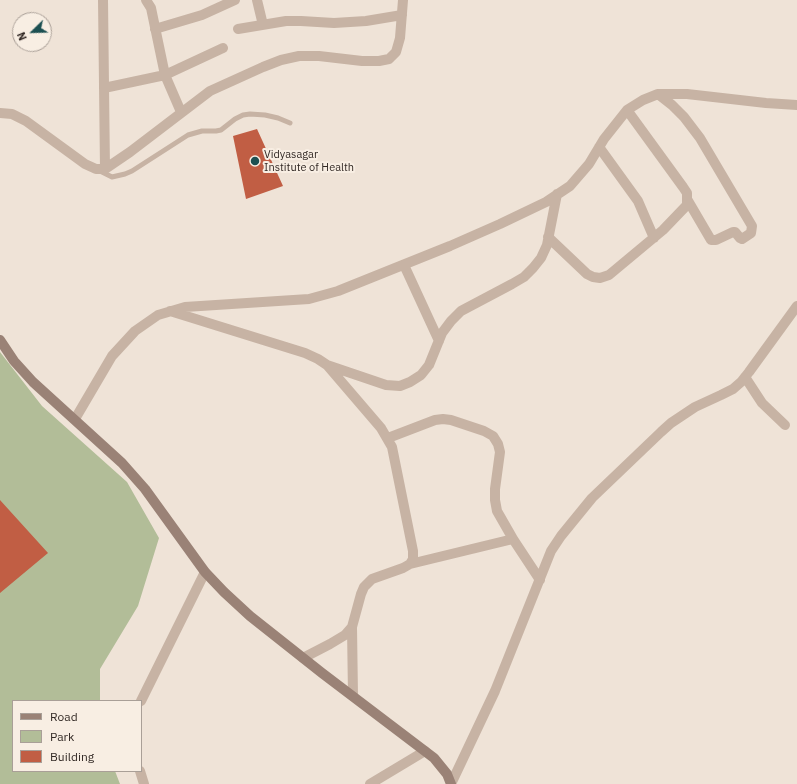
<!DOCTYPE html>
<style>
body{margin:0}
#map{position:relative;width:797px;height:784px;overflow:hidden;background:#efe3d7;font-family:"IBM Plex Sans",sans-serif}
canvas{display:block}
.legend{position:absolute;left:12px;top:700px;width:130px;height:72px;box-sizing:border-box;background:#f8eee3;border:1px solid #a99f97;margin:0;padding:5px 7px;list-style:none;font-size:12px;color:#322925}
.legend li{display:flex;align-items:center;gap:8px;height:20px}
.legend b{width:20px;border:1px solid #a99f97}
.north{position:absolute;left:12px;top:12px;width:40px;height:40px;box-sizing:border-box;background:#f8eee3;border:1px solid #a99f97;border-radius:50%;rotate:247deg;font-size:11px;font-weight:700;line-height:16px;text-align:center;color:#322925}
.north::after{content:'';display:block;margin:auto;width:14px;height:18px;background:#1d5052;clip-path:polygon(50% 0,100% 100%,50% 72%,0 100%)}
</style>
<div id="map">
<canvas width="797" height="784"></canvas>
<ul class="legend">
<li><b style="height:5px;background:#9a8276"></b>Road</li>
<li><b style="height:11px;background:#b2bd98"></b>Park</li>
<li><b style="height:11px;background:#c15e44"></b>Building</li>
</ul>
<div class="north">N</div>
</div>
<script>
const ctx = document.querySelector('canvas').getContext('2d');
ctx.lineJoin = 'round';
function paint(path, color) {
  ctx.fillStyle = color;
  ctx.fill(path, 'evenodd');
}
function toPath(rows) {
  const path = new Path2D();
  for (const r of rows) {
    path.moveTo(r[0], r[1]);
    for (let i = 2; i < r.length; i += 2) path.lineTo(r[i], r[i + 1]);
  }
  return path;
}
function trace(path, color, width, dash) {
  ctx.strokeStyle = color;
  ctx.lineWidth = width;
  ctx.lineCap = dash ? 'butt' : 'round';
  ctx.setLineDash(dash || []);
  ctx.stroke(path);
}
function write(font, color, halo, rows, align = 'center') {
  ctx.font = font + ' "IBM Plex Sans",sans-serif';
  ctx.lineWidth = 4;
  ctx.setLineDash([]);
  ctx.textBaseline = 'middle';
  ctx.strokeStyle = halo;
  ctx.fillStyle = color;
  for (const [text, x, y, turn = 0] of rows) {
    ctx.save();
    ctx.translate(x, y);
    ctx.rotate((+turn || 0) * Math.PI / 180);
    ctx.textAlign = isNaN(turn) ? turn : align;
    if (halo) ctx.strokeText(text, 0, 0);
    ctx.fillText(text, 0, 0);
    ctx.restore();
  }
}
const green = toPath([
 [0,352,42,406,127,482,159,538,138,606,100,669,100,701,13,701,13,771,115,771,120,784,0,784]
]);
const building = toPath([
 [257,129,283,186,246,199,233,136],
 [0,500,48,553,0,593]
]);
const lane = toPath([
 [100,171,112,177,125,174,132,171,188,135,202,131,216,131,221,130,235,119,243,115,250,114,265,115,278,118,290,123]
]);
const street = toPath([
 [103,0,105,169],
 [146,0,151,8,165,75,181,112],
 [257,0,263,25],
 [155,29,202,15,235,0],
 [238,29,286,21,301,21,334,23,366,21,402,15],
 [104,88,165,75,223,48],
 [658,94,672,105,684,117,700,138,752,226,751,233,742,239,740,238,735,232,733,232,716,240,711,240,687,199],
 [0,113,12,114,26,121,85,164,96,169,105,169,130,152,210,91,263,67,281,60,299,56,319,56,362,61,379,61,389,59,396,52,400,38,403,0],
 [599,147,638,201,654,238],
 [548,237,587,274,593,277,600,278,609,275,663,230,687,205,687,193,683,187,627,110],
 [404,265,439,341],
 [170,311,305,353,318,359,327,365,381,428,392,447,413,551,413,559,410,564,403,568,372,579,364,587,361,594,352,627,345,635,330,644,303,658],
 [327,365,386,385,400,386,410,382,421,375,429,365,442,333,451,321,461,311,512,284,524,277,533,268,541,258,547,245,557,194],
 [745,377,762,403,785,425],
 [75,419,112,356,135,331,158,315,185,307,309,299,338,291,450,246,500,224,546,202,570,186,589,164,604,139,627,110,643,100,658,94,687,94,766,103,797,105],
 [388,438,435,420,443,419,451,420,484,431,493,436,498,444,500,452,495,489,495,500,497,511,513,539,540,580],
 [410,564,513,539],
 [352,627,353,696],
 [141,701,205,572],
 [140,771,144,784],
 [370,784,425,751],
 [451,784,495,691,551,551,561,536,592,498,661,432,671,423,695,407,721,395,733,389,741,382,749,372,797,306]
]);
const secondary = toPath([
 [0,340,14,361,33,382,122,463,145,489,205,572,224,592,250,616,322,673,434,758,447,774,451,784]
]);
const markers = [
 [255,161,5,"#1d5052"]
];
const poiNames = [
 ["Vidyasagar",264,155],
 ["Institute of Health",264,168]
];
paint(green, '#b2bd98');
paint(building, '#c15e44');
trace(lane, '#c7b3a4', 5);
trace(street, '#c7b3a4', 10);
trace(secondary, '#9a8276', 10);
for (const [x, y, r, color] of markers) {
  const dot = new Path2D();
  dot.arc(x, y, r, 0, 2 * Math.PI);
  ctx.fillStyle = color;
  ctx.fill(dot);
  trace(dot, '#f8eee3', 1.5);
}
write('11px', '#322925', '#f8eee3', poiNames, 'left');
</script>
